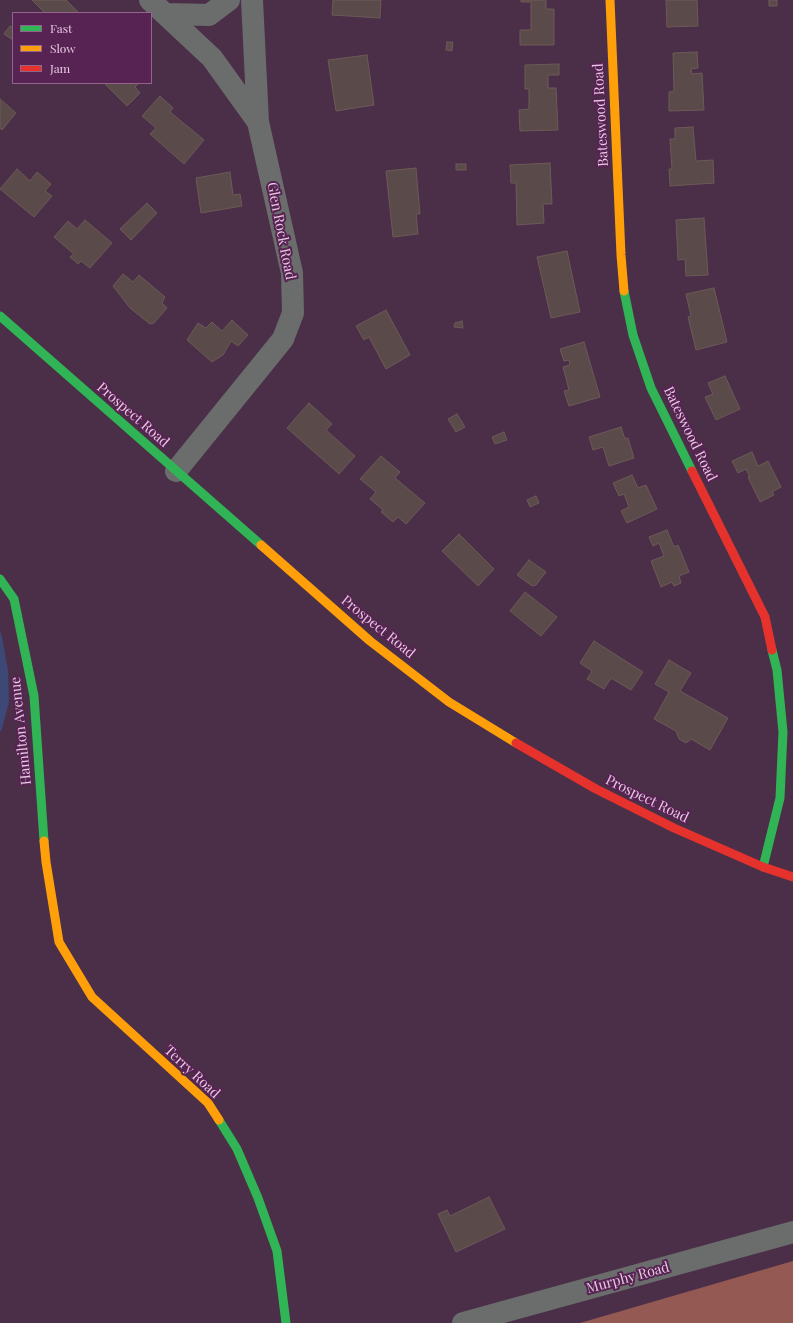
<!DOCTYPE html>
<style>
body{margin:0}
#map{position:relative;width:793px;height:1323px;overflow:hidden;background:#4b2f48;font-family:"Playfair Display",serif}
canvas{display:block}
.legend{position:absolute;left:12px;top:12px;width:140px;height:72px;box-sizing:border-box;background:#572352;border:1px solid #91658c;margin:0;padding:5px 7px;list-style:none;font-size:12px;color:#e8c8e3}
.legend li{display:flex;align-items:center;gap:8px;height:20px}
.legend b{width:20px;border:1px solid #91658c}
</style>
<div id="map">
<canvas width="793" height="1323"></canvas>
<ul class="legend">
<li><b style="height:5px;background:#30b455"></b>Fast</li>
<li><b style="height:5px;background:#ff9f0a"></b>Slow</li>
<li><b style="height:5px;background:#e5322d"></b>Jam</li>
</ul>
</div>
<script>
const ctx = document.querySelector('canvas').getContext('2d');
ctx.lineJoin = 'round';
function paint(path, color) {
  ctx.fillStyle = color;
  ctx.fill(path, 'evenodd');
}
function toPath(rows) {
  const path = new Path2D();
  for (const r of rows) {
    path.moveTo(r[0], r[1]);
    for (let i = 2; i < r.length; i += 2) path.lineTo(r[i], r[i + 1]);
  }
  return path;
}
function trace(path, color, width, dash) {
  ctx.strokeStyle = color;
  ctx.lineWidth = width;
  ctx.lineCap = dash ? 'butt' : 'round';
  ctx.setLineDash(dash || []);
  ctx.stroke(path);
}
function write(font, color, halo, rows, align = 'center') {
  ctx.font = font + ' "Playfair Display",serif';
  ctx.lineWidth = 4;
  ctx.setLineDash([]);
  ctx.textBaseline = 'middle';
  ctx.strokeStyle = halo;
  ctx.fillStyle = color;
  for (const [text, x, y, turn = 0] of rows) {
    ctx.save();
    ctx.translate(x, y);
    ctx.rotate((+turn || 0) * Math.PI / 180);
    ctx.textAlign = isNaN(turn) ? turn : align;
    if (halo) ctx.strokeText(text, 0, 0);
    ctx.fillText(text, 0, 0);
    ctx.restore();
  }
}
const forest = toPath([
 [793,1261,793,1323,580,1323]
]);
const water = toPath([
 [0,630,2,637,8,671,9,702,2,729,0,732]
]);
const building = toPath([
 [32,0,66,0,79,13,43,13,44,12,32,0],
 [333,0,381,0,380,18,332,15,333,0],
 [521,0,546,0,546,9,554,9,554,45,520,45,520,30,531,30,531,2,521,2,521,0],
 [666,0,697,0,698,26,667,27,666,0],
 [769,0,777,0,777,6,769,6,769,0],
 [10,26,13,28,13,40,4,34,10,26],
 [447,42,453,42,452,51,446,50,447,42],
 [697,52,698,68,691,69,692,74,702,73,704,110,669,111,669,92,674,91,673,53,697,52],
 [367,55,374,105,336,111,328,60,367,55],
 [559,64,559,75,548,75,548,88,556,88,558,130,520,131,519,110,529,109,529,89,525,89,525,65,559,64],
 [104,83,139,83,135,87,140,93,127,106,104,83],
 [160,96,173,108,170,112,204,140,184,164,150,134,156,128,142,116,160,96],
 [0,99,16,113,2,130,0,128,0,99],
 [693,127,696,161,713,160,714,183,670,186,669,169,672,169,670,139,675,139,675,128,693,127],
 [550,163,552,204,543,204,544,223,517,225,516,183,511,183,510,165,550,163],
 [456,164,466,164,466,170,456,170,456,164],
 [416,168,420,214,416,214,418,234,393,237,386,171,416,168],
 [17,169,30,181,37,172,51,184,45,191,52,196,34,217,0,189,17,169],
 [230,172,233,195,240,194,242,206,201,213,196,178,230,172],
 [147,203,157,213,131,240,120,229,147,203],
 [704,218,708,275,686,276,685,259,678,260,676,220,704,218],
 [85,220,112,243,90,268,81,261,78,264,70,257,74,254,54,237,68,221,77,229,85,220],
 [567,251,580,312,551,318,537,257,567,251],
 [123,274,133,282,139,275,165,297,162,303,167,308,154,323,150,324,130,308,113,286,123,274],
 [714,288,727,342,696,350,688,317,691,316,686,294,714,288],
 [386,310,410,355,386,369,369,337,364,340,356,326,386,310],
 [232,320,248,335,238,346,231,341,223,355,212,362,187,340,198,323,206,328,212,322,222,331,232,320],
 [462,321,463,328,454,327,455,323,462,321],
 [584,342,600,397,569,406,564,391,569,390,563,367,570,365,569,360,564,361,560,349,584,342],
 [725,376,740,409,716,420,705,397,713,394,708,383,725,376],
 [309,403,332,424,326,430,355,456,339,474,287,428,309,403],
 [457,414,465,427,456,432,448,419,457,414],
 [621,427,625,439,628,438,634,458,609,466,603,447,593,450,589,437,621,427],
 [504,432,507,440,495,444,492,437,504,432],
 [752,452,758,466,768,461,781,487,772,492,774,495,760,502,748,477,750,477,746,469,738,473,732,461,752,452],
 [381,456,400,472,395,478,425,503,406,524,398,517,393,522,381,512,383,510,370,499,376,492,360,479,381,456],
 [632,475,638,488,646,485,657,509,627,523,621,511,629,507,624,494,619,496,613,483,632,475],
 [536,496,539,503,530,507,527,500,536,496],
 [667,530,674,547,678,545,689,572,679,576,681,583,674,586,672,582,661,587,651,561,664,556,659,543,653,546,649,537,667,530],
 [459,534,494,569,478,586,442,551,459,534],
 [529,560,546,572,536,585,532,586,517,575,529,560],
 [525,592,557,617,541,636,510,611,525,592],
 [594,641,643,672,631,690,611,678,604,689,587,679,592,671,580,663,594,641],
 [669,660,691,673,680,691,728,718,710,750,691,739,686,743,679,739,676,731,654,719,669,692,655,684,669,660],
 [489,1197,505,1229,456,1252,438,1214,447,1210,450,1216,489,1197]
]);
const street = toPath([
 [150,0,212,58,258,122],
 [166,14,209,15,229,0],
 [176,471,283,339,293,313,292,273,258,122,252,0],
 [463,1323,793,1232]
]);
const fast = toPath([
 [624,291,633,335,651,388,692,471],
 [0,316,261,545],
 [0,579,14,599,34,696,44,841],
 [763,867,780,798,783,732,777,670,772,650],
 [219,1120,237,1149,258,1198,277,1251,286,1323]
]);
const slow = toPath([
 [610,0,621,255,624,291],
 [261,545,370,641,449,702,516,743],
 [44,841,46,862,59,942,92,997,208,1103,219,1120]
]);
const jam = toPath([
 [692,471,765,617,772,650],
 [516,743,596,789,674,828,763,867,793,877]
]);
const streetNames = [
 ["Bateswood Road",601,115,-93],
 ["Glen Rock Road",281,231,79],
 ["Prospect Road",133,415,41],
 ["Bateswood Road",690,434,64],
 ["Prospect Road",378,627,39],
 ["Hamilton Avenue",21,731,-96],
 ["Prospect Road",647,799,26],
 ["Terry Road",192,1072,43],
 ["Murphy Road",628,1278,-15]
];
paint(forest, '#935952');
paint(water, '#3d4876');
paint(building, '#5b4a4a');
trace(building, '#6c5a57', 1);
trace(street, '#6a6d6c', 22);
trace(fast, '#30b455', 9);
trace(slow, '#ff9f0a', 9);
trace(jam, '#e5322d', 9);
write('14px', '#e8c8e3', '#572352', streetNames);
</script>
